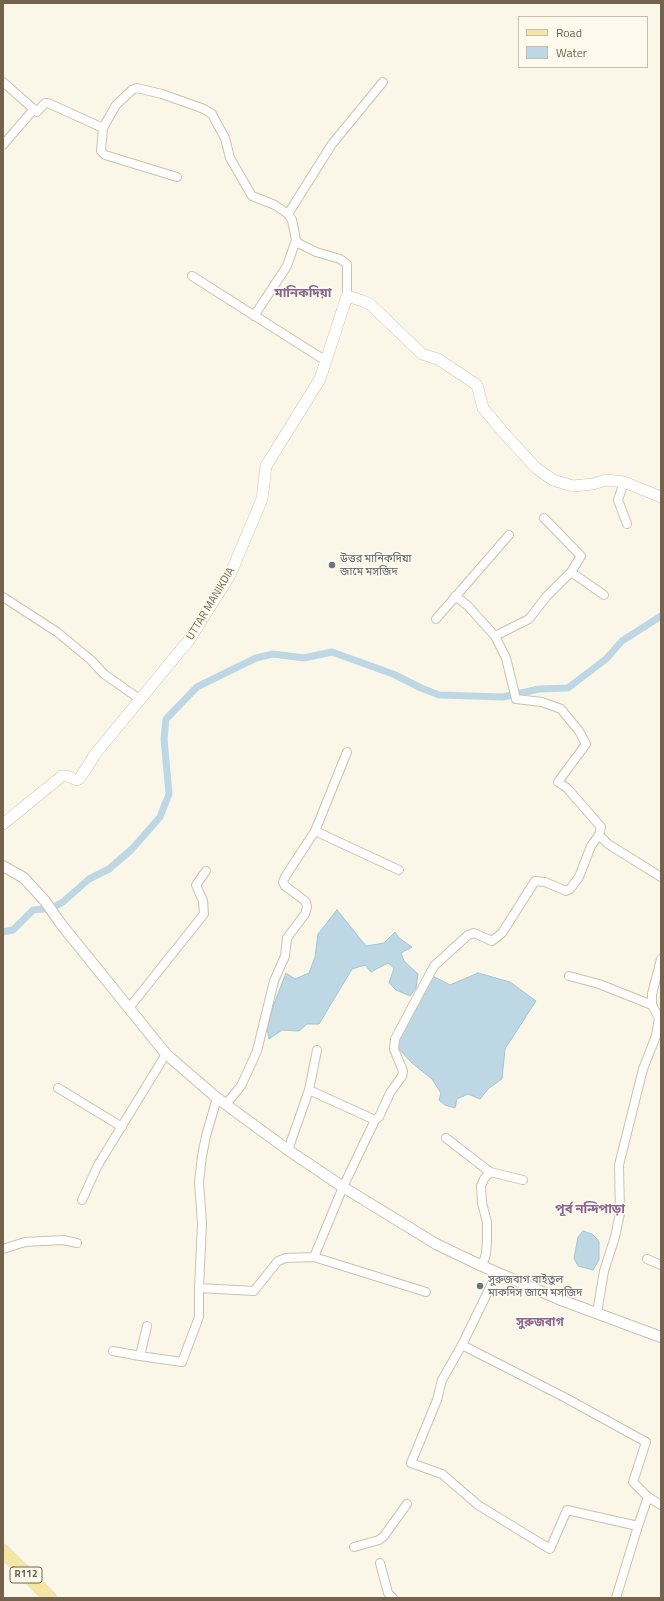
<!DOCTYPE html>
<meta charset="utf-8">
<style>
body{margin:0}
#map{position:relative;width:664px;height:1601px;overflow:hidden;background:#fbf7e8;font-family:"Titillium Web",sans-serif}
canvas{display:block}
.frame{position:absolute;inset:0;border:4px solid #74624d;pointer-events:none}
.legend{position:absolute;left:518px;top:16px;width:130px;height:52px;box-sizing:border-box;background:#fefbee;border:1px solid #c7beae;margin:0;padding:5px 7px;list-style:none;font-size:12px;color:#74624d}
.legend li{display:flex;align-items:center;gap:8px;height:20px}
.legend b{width:20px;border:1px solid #c7beae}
</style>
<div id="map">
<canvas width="664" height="1601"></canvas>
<div class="frame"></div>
<ul class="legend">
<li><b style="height:5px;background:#f6e6a4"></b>Road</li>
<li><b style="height:11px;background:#bdd7e4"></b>Water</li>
</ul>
</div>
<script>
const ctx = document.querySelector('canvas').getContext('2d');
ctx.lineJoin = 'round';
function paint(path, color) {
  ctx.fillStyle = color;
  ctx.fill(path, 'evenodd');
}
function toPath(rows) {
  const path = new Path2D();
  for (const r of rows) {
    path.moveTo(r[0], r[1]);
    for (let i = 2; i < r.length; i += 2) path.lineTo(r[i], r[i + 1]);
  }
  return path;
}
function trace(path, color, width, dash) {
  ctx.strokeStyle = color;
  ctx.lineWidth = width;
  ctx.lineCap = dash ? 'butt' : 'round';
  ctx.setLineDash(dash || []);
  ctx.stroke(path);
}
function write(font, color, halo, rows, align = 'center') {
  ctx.font = font + ' "Titillium Web","Noto Sans Bengali",sans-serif';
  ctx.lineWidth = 3;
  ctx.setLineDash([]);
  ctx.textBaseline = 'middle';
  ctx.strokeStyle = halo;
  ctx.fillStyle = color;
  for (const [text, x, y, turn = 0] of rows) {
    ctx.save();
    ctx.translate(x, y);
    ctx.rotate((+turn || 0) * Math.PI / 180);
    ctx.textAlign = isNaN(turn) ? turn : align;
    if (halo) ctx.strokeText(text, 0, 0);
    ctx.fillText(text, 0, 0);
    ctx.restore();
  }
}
const water = toPath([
 [337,910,366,946,384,943,395,932,399,938,412,947,401,953,404,961,418,974,416,988,410,996,396,990,389,983,394,968,388,963,371,972,365,965,352,969,319,1024,307,1024,299,1031,282,1030,269,1039,267,1028,274,1004,286,973,295,979,309,973,315,957,318,934,337,910],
 [478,973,510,982,536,1001,505,1049,502,1079,489,1088,480,1099,468,1094,457,1099,455,1108,445,1105,439,1100,441,1093,432,1079,412,1063,398,1048,396,1040,433,976,450,985,478,973],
 [583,1231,592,1234,599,1241,599,1260,593,1270,578,1266,574,1258,578,1237,583,1231]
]);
const canal = toPath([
 [3,932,13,930,33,910,52,908,63,902,89,879,109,869,132,849,160,817,169,794,164,739,166,719,197,687,256,658,273,654,304,658,332,652,393,674,421,688,439,695,503,697,539,689,568,688,606,659,622,641,661,616]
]);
const minor = toPath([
 [3,82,37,112,45,103,48,103,103,128,101,151,105,155,177,177],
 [103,128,116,105,132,90,137,88,162,94,204,109,212,114,214,118,225,138,230,158,252,196,275,205,288,214],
 [3,145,34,109],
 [192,276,326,361],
 [347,296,347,264,340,259,316,252,298,243,296,240,292,220,288,214,332,144,383,82],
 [254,316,287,266,296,240],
 [624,482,618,500,627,524],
 [571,572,604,595],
 [455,596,467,605,495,636,506,658,516,699,542,702,561,709,579,731,586,744,558,782,567,788,601,827,599,835,608,844,661,877],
 [3,597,57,632,91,660,104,674,141,700],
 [436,619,509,535],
 [495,636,529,619,546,597,571,572,581,556,544,518],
 [315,831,399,870],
 [569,976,599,984,652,1005],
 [129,1008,204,914,203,901,196,885,206,871],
 [58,1088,122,1127],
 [226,1104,241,1086,257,1051,274,981,285,956,287,938,305,914,307,907,306,902,300,897,285,886,283,882,285,877,315,831,347,752],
 [375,1120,379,1117,390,1093,402,1076,403,1071,394,1049,395,1039,434,966,468,935,474,933,492,941,502,933,535,881,545,882,566,891,570,889,579,877,591,846,599,835],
 [446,1138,490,1172,523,1180],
 [288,1150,309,1090,317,1050],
 [82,1200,98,1165,166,1054],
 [3,1249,25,1242,63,1240,77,1243],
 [314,1257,426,1292],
 [647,1259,661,1265],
 [482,1266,486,1254,487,1241,487,1222,482,1203,481,1186,484,1179,490,1172],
 [497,1273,462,1345,442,1380,437,1400,411,1463,442,1474,478,1505,550,1549,567,1510,638,1526,648,1497],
 [199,1288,202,1224,199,1182,202,1156,206,1136,217,1098],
 [597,1313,604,1271,615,1237,620,1213,619,1165,643,1069,656,1036,659,1018,652,1005,652,994,661,959],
 [147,1326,140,1356,182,1362,199,1317,199,1288,254,1291,278,1261,286,1258,314,1257,343,1187,375,1120,309,1090],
 [462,1345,564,1397,646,1442,633,1482,648,1497,661,1505],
 [113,1351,140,1356],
 [354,1547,379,1540,384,1536,407,1504],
 [380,1563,388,1593,393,1598],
 [616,1598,638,1526]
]);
const tertiary = toPath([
 [3,866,24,878,45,901,61,924,166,1054,217,1098,288,1150,343,1187,436,1244,482,1266,561,1300,661,1337]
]);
const secondary = toPath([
 [3,824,62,776,67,776,77,780,80,778,96,753,189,640,230,575,262,499,266,466,320,379,347,296,363,301,371,305,422,354,438,359,477,385,483,408,503,432,536,468,553,480,573,486,593,484,606,480,624,482,661,497]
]);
const primary = toPath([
 [3,1551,50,1598]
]);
const markers = [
 [332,565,4,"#6b7280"],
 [480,1286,4,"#6b7280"]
];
const shields = [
 [26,1575,32]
];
const shieldNames = [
 ["R112",26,1575]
];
const worshipNames = [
 ["উত্তর মানিকদিয়া",340,559],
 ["জামে মসজিদ",340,572],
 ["সুরুজবাগ বাইতুল",488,1280],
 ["মাকদিস জামে মসজিদ",488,1293]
];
const streetNames = [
 ["UTTAR MANIKDIA",211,604,-59]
];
const neighbourhoodNames = [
 ["সুরুজবাগ",540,1323]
];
const quarterNames = [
 ["মানিকদিয়া",303,294],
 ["পূর্ব নন্দিপাড়া",590,1210]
];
paint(water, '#bdd7e4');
trace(water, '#a4c5d5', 1);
trace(canal, '#bdd7e4', 7);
trace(minor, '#cdc1ae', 10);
trace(tertiary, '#cdc1ae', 12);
trace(secondary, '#cfc2ac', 12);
trace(primary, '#dbd6d1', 14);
trace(minor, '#fff', 8);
trace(tertiary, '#fff', 10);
trace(secondary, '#fff', 11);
trace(primary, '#f6e6a4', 13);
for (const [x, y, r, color] of markers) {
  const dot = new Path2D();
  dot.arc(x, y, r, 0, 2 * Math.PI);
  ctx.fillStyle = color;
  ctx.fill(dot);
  trace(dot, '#fefbee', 1.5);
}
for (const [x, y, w] of shields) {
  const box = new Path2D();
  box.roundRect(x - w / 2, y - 8, w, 16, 3);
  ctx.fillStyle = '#fefbee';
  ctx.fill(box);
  trace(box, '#74624d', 1);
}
write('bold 10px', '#74624d', null, shieldNames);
write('11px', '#5b616d', '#fefbee', worshipNames, 'left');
write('11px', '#74624d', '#fefbee', streetNames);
write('bold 12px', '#8a6590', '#fefbee', neighbourhoodNames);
write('bold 13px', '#8a6590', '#fefbee', quarterNames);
</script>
